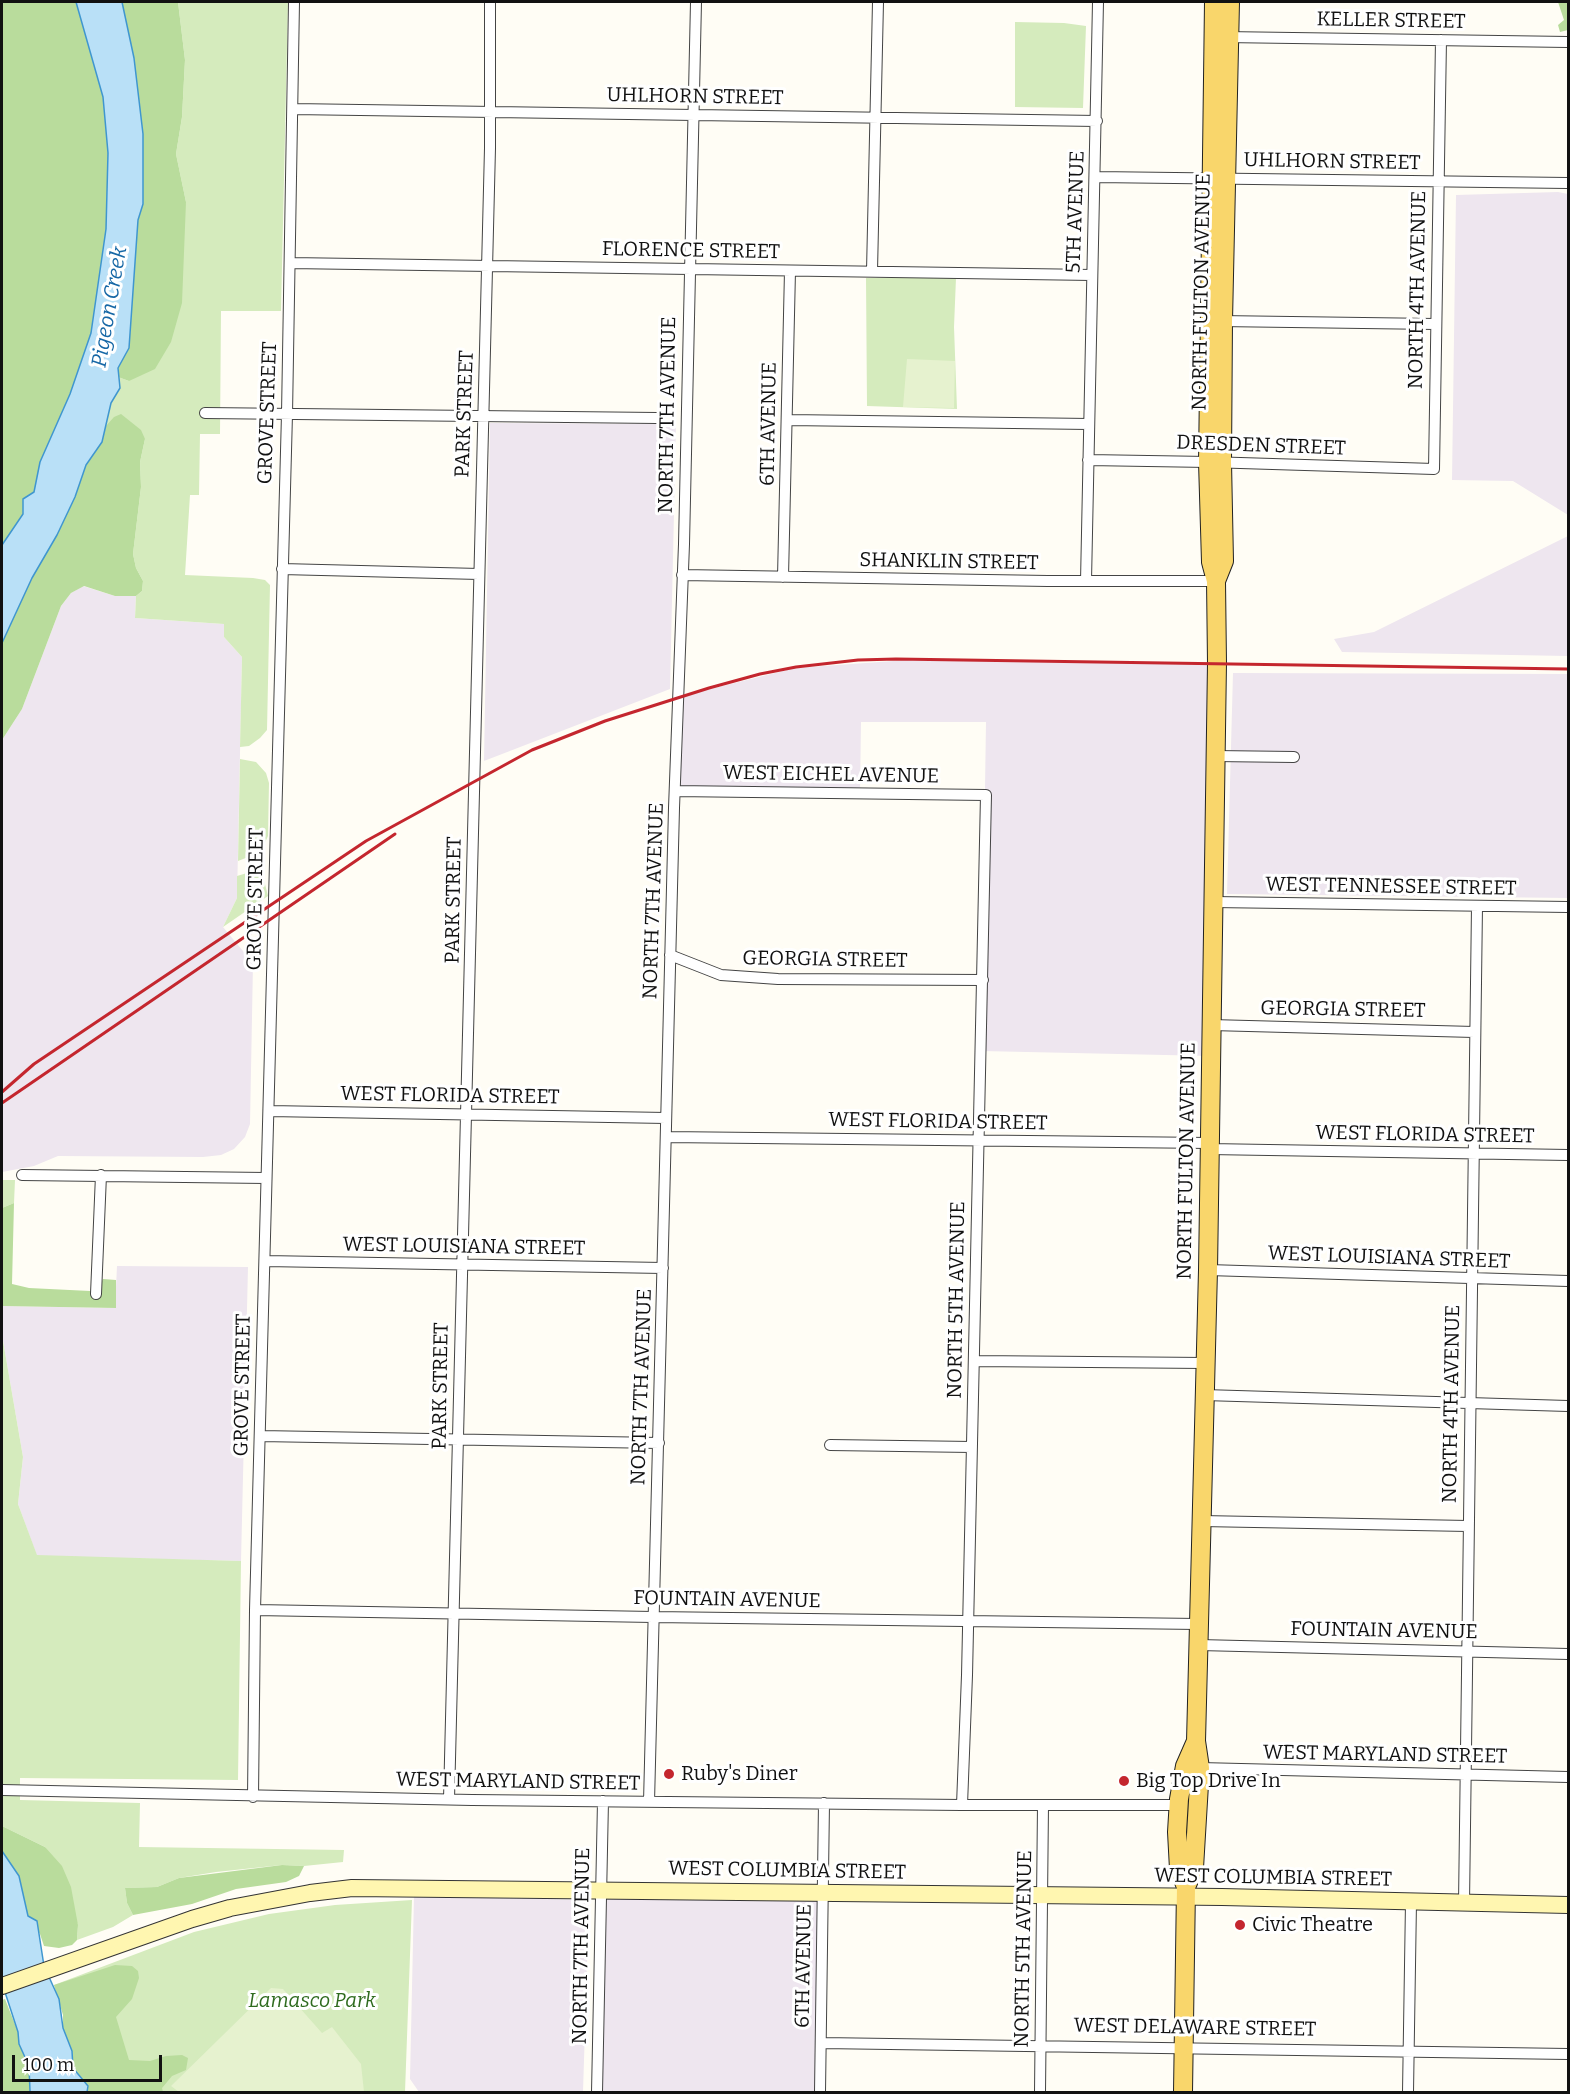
<!DOCTYPE html>
<style>
body{margin:0}
#map{position:relative;width:1570px;height:2094px;overflow:hidden;background:#fffdf5;font-family:Bitter,serif}
canvas{display:block}
.frame{position:absolute;inset:0;border:3px solid #111;pointer-events:none}
.scale{position:absolute;left:12px;top:2055px;width:150px;height:27px;box-sizing:border-box;border:3px solid #111;border-top:0;padding-left:8px;font-size:18px;line-height:21px;white-space:nowrap;color:#111;-webkit-text-stroke:4px #fff;paint-order:stroke}
</style>
<div id="map">
<canvas width="1570" height="2094"></canvas>
<div class="frame"></div>
<div class="scale">100 m</div>
</div>
<script>
const ctx = document.querySelector('canvas').getContext('2d');
ctx.lineJoin = 'round';
function paint(path, color) {
  ctx.fillStyle = color;
  ctx.fill(path, 'evenodd');
}
function toPath(rows) {
  const path = new Path2D();
  for (const r of rows) {
    path.moveTo(r[0], r[1]);
    for (let i = 2; i < r.length; i += 2) path.lineTo(r[i], r[i + 1]);
  }
  return path;
}
function trace(path, color, width, dash) {
  ctx.strokeStyle = color;
  ctx.lineWidth = width;
  ctx.lineCap = dash ? 'butt' : 'round';
  ctx.setLineDash(dash || []);
  ctx.stroke(path);
}
function write(font, color, halo, rows, align = 'center') {
  ctx.font = font + ' Bitter,serif';
  ctx.lineWidth = 6;
  ctx.setLineDash([]);
  ctx.textBaseline = 'middle';
  ctx.strokeStyle = halo;
  ctx.fillStyle = color;
  for (const [text, x, y, turn = 0] of rows) {
    ctx.save();
    ctx.translate(x, y);
    ctx.rotate((+turn || 0) * Math.PI / 180);
    ctx.textAlign = isNaN(turn) ? turn : align;
    if (halo) ctx.strokeText(text, 0, 0);
    ctx.fillText(text, 0, 0);
    ctx.restore();
  }
}
const industrial = toPath([
 [1558,192,1568,194,1568,515,1513,481,1452,480,1456,195],
 [490,423,676,424,670,689,484,761],
 [1568,536,1568,656,1342,652,1334,639,1374,632],
 [83,586,115,596,136,596,135,618,224,624,224,637,242,657,237,898,223,927,253,963,250,1124,245,1137,234,1149,221,1155,203,1157,58,1156,34,1166,2,1172,2,740,22,709,61,606,71,593],
 [922,659,1217,663,1211,1056,981,1051,986,722,861,722,860,793,675,791,678,697,795,668],
 [1233,673,1568,674,1568,898,1227,894],
 [117,1266,248,1267,241,1561,37,1556,18,1504,23,1457,2,1335,2,1306,115,1308],
 [602,1890,823,1893,820,2092,599,2092],
 [414,1896,589,1900,583,2092,419,2092,410,2079]
]);
const green = toPath([
 [178,2,288,2,281,311,221,311,220,434,200,434,199,495,190,495,185,575,253,578,265,580,270,585,267,730,260,738,249,746,240,747,242,657,224,637,224,624,135,618,136,596,142,591,143,581,136,568,133,554,141,487,140,462,145,439,106,426,111,403,120,388,118,377,129,381,186,202,176,154,182,117,185,60],
 [1015,22,1064,23,1086,26,1083,108,1015,107],
 [866,278,956,278,954,327,957,409,867,406],
 [240,759,256,762,266,773,269,783,268,836,263,847,256,854,238,861],
 [247,873,257,875,264,880,268,896,223,927,237,898,237,876],
 [2,1180,15,1180,14,1203,2,1208],
 [2,1335,23,1457,18,1504,37,1555,241,1561,238,1780,20,1778,20,1800,140,1803,139,1847,344,1850,343,1862,304,1866,282,1865,216,1872,179,1878,157,1887,125,1888,127,1903,133,1915,113,1927,77,1940,78,1925,45,1847,2,1826],
 [412,1900,405,2092,87,2092,88,2086,54,1985,194,1932,269,1914,335,1905]
]);
const forest = toPath([
 [2,2,76,2,103,97,108,153,106,229,91,333,70,394,40,462,34,492,23,499,23,514,2,545],
 [122,2,178,2,185,60,182,117,176,154,186,202,182,303,171,342,155,369,129,381,118,377,118,368,129,348,138,220,143,204,143,134,134,59],
 [1558,2,1568,2,1568,30,1560,32,1558,25,1564,20],
 [121,414,141,430,145,439,140,462,141,487,133,554,136,568,143,581,142,591,136,596,115,596,84,586,71,593,61,606,22,709,2,740,2,643,32,578,57,535,75,497,86,465,102,442,106,426,114,417],
 [14,1203,12,1284,29,1288,90,1291,99,1287,103,1279,116,1280,116,1308,2,1306,2,1208],
 [2,1826,45,1847,62,1866,71,1887,78,1925,77,1940,72,1945,59,1948,44,1946,40,1934,28,1916,19,1876,2,1851],
 [282,1865,304,1866,299,1876,286,1882,236,1889,192,1904,133,1915,127,1903,125,1888,157,1887,179,1878],
 [115,1965,132,1966,138,1971,139,1978,132,1999,116,2017,129,2060,150,2061,166,2056,182,2055,188,2058,186,2070,172,2076,162,2088,163,2092,87,2092,88,2086,73,2068,72,2051,63,2028,63,2015,54,1985],
 [5,1999,18,2032,19,2044,29,2066,30,2092,2,2092,2,2000]
]);
const pitch = toPath([
 [907,359,955,361,954,408,903,407],
 [271,1988,283,1989,322,2033,332,2027,361,2064,364,2092,179,2092,171,2086]
]);
const water = toPath([
 [76,2,122,2,134,58,143,134,143,204,138,220,129,348,118,368,120,388,111,403,102,442,86,465,75,497,57,535,32,578,2,643,2,545,23,514,23,499,34,492,40,462,70,394,91,333,106,229,108,153,103,97,76,2],
 [2,1851,19,1876,28,1916,37,1921,44,1966,59,1999,63,2028,72,2051,73,2068,88,2086,87,2092,30,2092,30,2091,29,2066,19,2044,18,2032,2,1983,2,1851]
]);
const minor = toPath([
 [1224,37,1568,42],
 [293,109,1097,121],
 [1096,177,1568,183],
 [290,263,1092,275],
 [872,271,878,2],
 [1219,321,1435,324],
 [205,413,657,418],
 [788,420,1089,424],
 [1088,460,1208,462,1434,469,1441,40],
 [282,569,479,574],
 [682,575,1048,581,1216,581],
 [783,577,790,271],
 [1086,581,1098,2],
 [1215,756,1294,757],
 [675,791,986,795,967,1675,962,1805],
 [1213,902,1568,907],
 [670,955,721,975,778,979,983,980],
 [1211,1025,1474,1032],
 [269,1111,666,1118],
 [666,1137,1209,1143],
 [1209,1149,1568,1155],
 [22,1175,266,1178],
 [265,1261,663,1268],
 [1208,1270,1568,1281],
 [96,1294,101,1175],
 [974,1361,1205,1363],
 [1204,1395,1568,1406],
 [260,1436,659,1443],
 [830,1445,972,1447],
 [1201,1521,1468,1526],
 [255,1610,653,1617,1198,1624],
 [1199,1645,1568,1654],
 [1200,1768,1568,1777],
 [2,1790,472,1800,962,1805,1179,1805],
 [253,1797,255,1610,287,414,294,2],
 [449,1799,490,148,490,2],
 [649,1802,674,808,684,544,696,2],
 [1464,1903,1477,906],
 [822,2043,1568,2054],
 [597,2092,603,1801],
 [820,2092,824,1803],
 [1040,2092,1043,1805],
 [1408,2092,1411,1902]
]);
const secondary = toPath([
 [2,1986,192,1919,230,1908,310,1893,352,1888,1222,1897,1568,1905]
]);
const primary = toPath([
 [1216,581,1224,561,1222,462,1223,321,1230,2],
 [1186,1887,1179,1869,1177,1832,1179,1799,1185,1766,1196,1741],
 [1183,2092,1186,1887,1194,1868,1200,1768,1196,1741,1208,1270,1217,663,1216,581,1211,562,1208,462,1214,2]
]);
const rail = toPath([
 [2,1092,34,1064,366,841,532,750,605,721,709,688,760,674,796,667,858,660,896,659,1568,669],
 [2,1103,395,834]
]);
const markers = [
 [669,1774,6,"#c4262e"],
 [1124,1781,6,"#c4262e"],
 [1240,1925,6,"#c4262e"]
];
const streetNames = [
 ["KELLER STREET",1391,21,1],
 ["UHLHORN STREET",695,97,1],
 ["UHLHORN STREET",1332,162,1],
 ["5TH AVENUE",1076,212,-88],
 ["FLORENCE STREET",691,251,1],
 ["NORTH 4TH AVENUE",1418,290,-89],
 ["NORTH FULTON AVENUE",1202,292,-89],
 ["GROVE STREET",268,413,-88],
 ["PARK STREET",465,414,-88],
 ["NORTH 7TH AVENUE",668,415,-89],
 ["6TH AVENUE",769,424,-89],
 ["DRESDEN STREET",1261,446,2],
 ["SHANKLIN STREET",949,562,1],
 ["WEST EICHEL AVENUE",831,775,1],
 ["WEST TENNESSEE STREET",1391,887,1],
 ["GROVE STREET",256,899,-89],
 ["PARK STREET",454,900,-89],
 ["NORTH 7TH AVENUE",654,901,-88],
 ["GEORGIA STREET",825,960,1],
 ["GEORGIA STREET",1343,1010,1],
 ["WEST FLORIDA STREET",450,1096,1],
 ["WEST FLORIDA STREET",938,1122,1],
 ["WEST FLORIDA STREET",1425,1135,1],
 ["NORTH FULTON AVENUE",1187,1161,-89],
 ["WEST LOUISIANA STREET",464,1247,1],
 ["WEST LOUISIANA STREET",1389,1258,2],
 ["NORTH 5TH AVENUE",957,1300,-89],
 ["GROVE STREET",243,1385,-89],
 ["PARK STREET",441,1386,-89],
 ["NORTH 7TH AVENUE",642,1387,-88],
 ["NORTH 4TH AVENUE",1452,1404,-89],
 ["FOUNTAIN AVENUE",727,1600,1],
 ["FOUNTAIN AVENUE",1384,1631,1],
 ["WEST MARYLAND STREET",1385,1755,1],
 ["WEST MARYLAND STREET",518,1782,1],
 ["WEST COLUMBIA STREET",787,1871,1],
 ["WEST COLUMBIA STREET",1273,1878,1],
 ["NORTH 7TH AVENUE",582,1946,-89],
 ["NORTH 5TH AVENUE",1024,1949,-89],
 ["6TH AVENUE",804,1966,-89],
 ["WEST DELAWARE STREET",1195,2028,1]
];
const poiNames = [
 ["Ruby's Diner",681,1774],
 ["Big Top Drive In",1136,1781],
 ["Civic Theatre",1252,1925]
];
const parkNames = [
 ["Lamasco Park",312,2001]
];
const waterNames = [
 ["Pigeon Creek",110,307,-80]
];
paint(industrial, '#eee6ef');
paint(green, '#d5ebbd');
paint(forest, '#b9dc9c');
paint(pitch, '#e6f2cf');
paint(water, '#b9e0f7');
trace(water, '#3f96cf', 1.5);
trace(minor, '#444', 12);
trace(secondary, '#333', 18);
trace(primary, '#222', 20);
trace(minor, '#fff', 10);
trace(secondary, '#fff6b0', 16);
trace(primary, '#f9d66b', 18);
trace(rail, '#c4262e', 3);
for (const [x, y, r, color] of markers) {
  const dot = new Path2D();
  dot.arc(x, y, r, 0, 2 * Math.PI);
  ctx.fillStyle = color;
  ctx.fill(dot);
  trace(dot, '#fff', 2);
}
write('20px', '#111', '#fff', streetNames);
write('20px', '#111', '#fff', poiNames, 'left');
write('italic 20px', '#2f6b1f', '#fff', parkNames);
write('italic 21px', '#1768a6', '#fff', waterNames);
</script>
